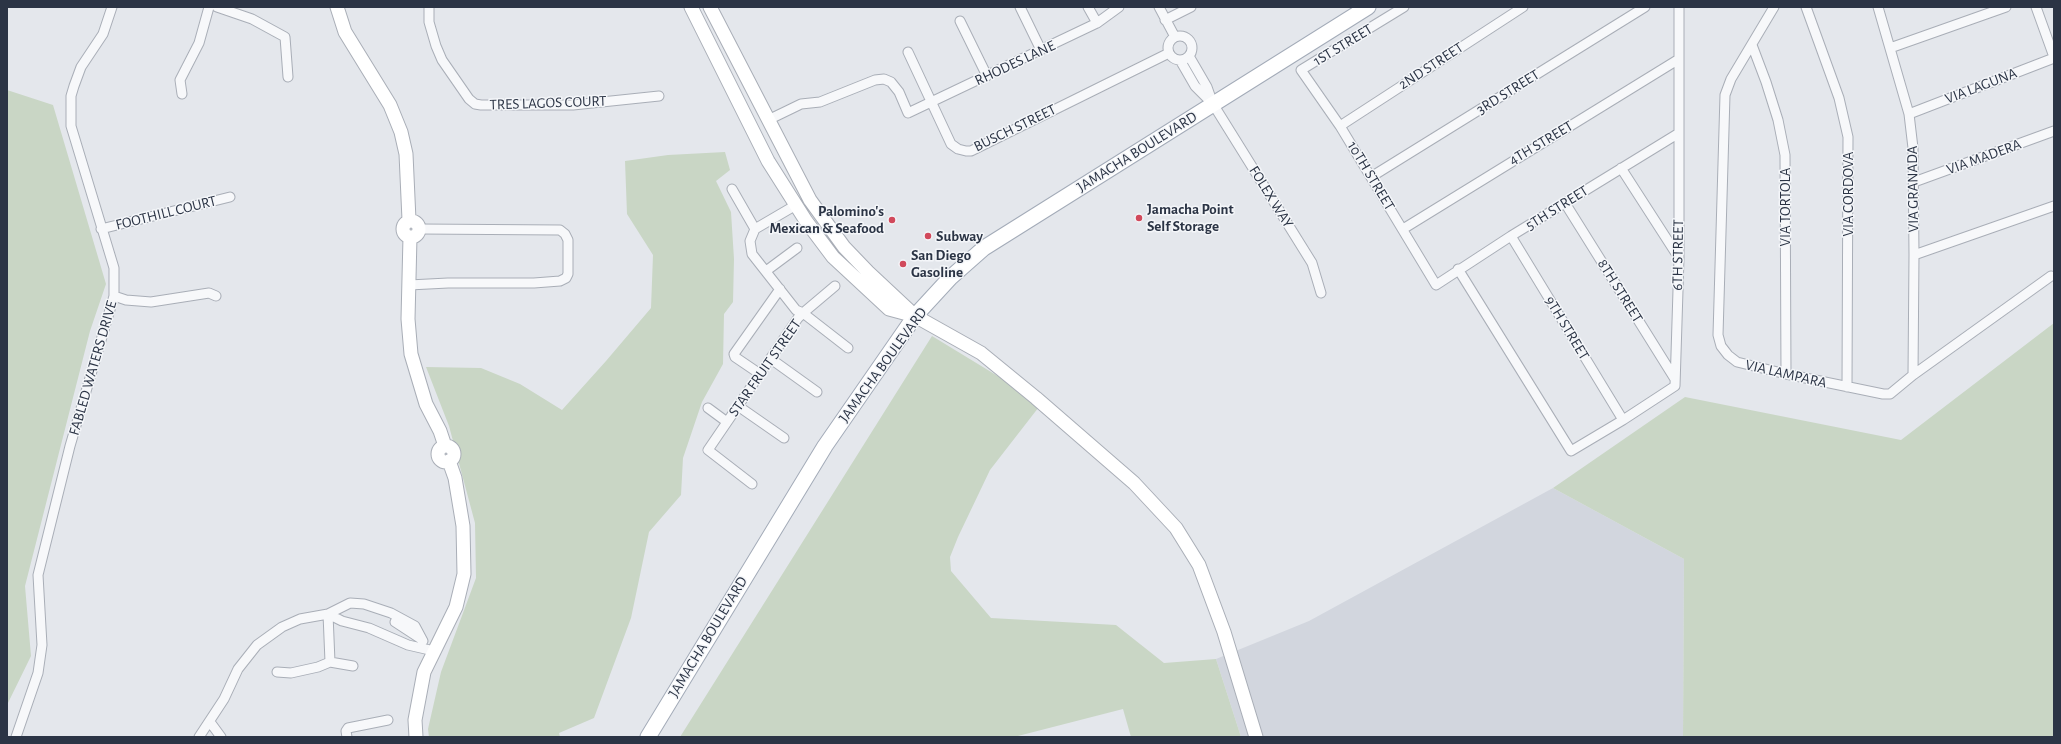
<!DOCTYPE html>
<style>
body{margin:0}
#map{position:relative;width:2061px;height:744px;overflow:hidden;background:#e4e7ec;font-family:"Alegreya Sans",sans-serif}
canvas{display:block}
.frame{position:absolute;inset:0;border:8px solid #2b3445;pointer-events:none}
</style>
<div id="map">
<canvas width="2061" height="744"></canvas>
<div class="frame"></div>
</div>
<script>
const ctx = document.querySelector('canvas').getContext('2d');
ctx.lineJoin = 'round';
function paint(path, color) {
  ctx.fillStyle = color;
  ctx.fill(path, 'evenodd');
}
function toPath(rows) {
  const path = new Path2D();
  for (const r of rows) {
    if (r.length === 3) {
      path.moveTo(r[0] + r[2], r[1]);
      path.arc(r[0], r[1], r[2], 0, 2 * Math.PI);
      continue;
    }
    path.moveTo(r[0], r[1]);
    for (let i = 2; i < r.length; i += 2) path.lineTo(r[i], r[i + 1]);
  }
  return path;
}
function trace(path, color, width, dash) {
  ctx.strokeStyle = color;
  ctx.lineWidth = width;
  ctx.lineCap = dash ? 'butt' : 'round';
  ctx.setLineDash(dash || []);
  ctx.stroke(path);
}
function write(font, color, halo, rows, align = 'center') {
  ctx.font = font + ' "Alegreya Sans",sans-serif';
  ctx.lineWidth = 3;
  ctx.setLineDash([]);
  ctx.textBaseline = 'middle';
  ctx.strokeStyle = halo;
  ctx.fillStyle = color;
  for (const [text, x, y, turn = 0] of rows) {
    ctx.save();
    ctx.translate(x, y);
    ctx.rotate((+turn || 0) * Math.PI / 180);
    ctx.textAlign = isNaN(turn) ? turn : align;
    if (halo) ctx.strokeText(text, 0, 0);
    ctx.fillText(text, 0, 0);
    ctx.restore();
  }
}
const built = toPath([
 [1553,488,1684,559,1683,737,1241,737,1216,659,1309,621]
]);
const green = toPath([
 [7,90,53,105,106,284,90,331,25,586,31,656,7,705],
 [725,152,730,170,716,181,731,212,734,259,733,302,724,314,723,364,702,402,683,458,681,495,649,532,631,618,594,718,559,733,560,737,429,737,428,729,441,672,476,578,475,523,449,426,426,367,481,368,520,384,562,410,606,361,651,308,653,255,627,214,625,161,668,155],
 [2054,323,2054,737,1683,737,1684,559,1553,488,1685,397,1901,440],
 [932,336,1042,403,990,470,958,537,950,557,951,571,991,618,1116,625,1164,663,1216,659,1241,737,1131,737,1123,709,1014,737,680,737]
]);
const street = toPath([
 [217,7,252,19,285,37,288,77],
 [429,7,429,22,436,46,442,60,469,99,475,104,481,105,573,105,659,96],
 [1020,7,1041,50],
 [1088,7,1097,23],
 [1159,7,1175,37],
 [1404,7,1301,70,1340,126,1436,285,1511,236,1679,133],
 [1774,7,1731,79,1725,95,1718,335,1721,346,1728,355,1737,362,1786,374,1883,394,1890,394,1913,375,2051,276],
 [1806,7,1839,98,1848,137,1847,387],
 [1878,7,1909,114,1913,148,1914,255,1913,375],
 [2036,7,2054,57],
 [1165,20,1191,7],
 [960,21,987,76],
 [1180,48,12],
 [1752,45,1766,82,1778,120,1785,155,1786,374],
 [1890,48,2006,7],
 [908,52,951,144,958,149,966,151,971,151,1169,53],
 [1189,56,1207,87,1213,104,1312,263,1321,293],
 [1180,60,1195,86,1211,102],
 [182,94,180,80,199,43,209,7],
 [1909,114,2054,58],
 [768,120,801,104,820,102,875,80,884,79,891,82,899,92,908,113,1097,23,1119,7],
 [1340,126,1523,7],
 [1621,168,1679,258],
 [1371,177,1645,7],
 [1914,182,2054,131],
 [732,189,755,229],
 [1565,203,1675,379],
 [101,229,230,197],
 [1403,229,1679,59],
 [1511,236,1623,420],
 [1914,255,2054,206],
 [1458,269,1571,451,1623,420,1675,386,1679,258,1679,7],
 [766,271,797,248],
 [409,285,448,283,534,283,560,281,566,278,568,274,568,240,565,234,560,230,420,229],
 [835,286,803,313,848,348],
 [114,296,126,300,151,302,209,293,216,296],
 [771,359,817,392],
 [760,374,735,357,734,354,780,289],
 [738,406,784,438],
 [708,408,727,422],
 [752,484,708,450,798,318,803,313,796,310,752,254,750,241,755,229,796,205],
 [328,614,342,621,369,628,408,645,434,651],
 [328,614,330,662],
 [395,622,421,639],
 [277,672,291,673,318,667,330,662,353,666],
 [210,722,221,737],
 [16,737,38,673,42,645,38,575,70,446,114,296,114,268,71,126,71,96,74,86,81,67,103,34,112,7],
 [199,737,224,699,238,669,257,645,282,627,300,619,328,614,350,603,364,604,391,613,415,626,423,641],
 [347,737,346,731,348,728,388,720]
]);
const secondary = toPath([
 [337,7,345,32,390,105,401,132,406,154,409,220],
 [691,7,768,161,806,221,833,257,889,309,915,316,981,353,1036,398,1134,483,1176,528,1199,565,1224,632,1256,737],
 [710,7,810,200,844,247,868,272,914,315],
 [411,229,8],
 [410,237,408,319,411,354,426,404,440,431,445,446],
 [446,454,8],
 [416,737,415,720,424,672,456,607,464,574,463,526,455,478,449,461]
]);
const primary = toPath([
 [648,737,825,446,915,316,950,278,984,248,1368,7]
]);
const markers = [
 [1139,218,4,"#d1495b"],
 [892,220,4,"#d1495b"],
 [928,236,4,"#d1495b"],
 [903,264,4,"#d1495b"]
];
const streetNames = [
 ["1ST STREET",1343,45,-31],
 ["RHODES LANE",1015,63,-25],
 ["2ND STREET",1431,66,-33],
 ["VIA LAGUNA",1981,86,-21],
 ["3RD STREET",1508,92,-32],
 ["TRES LAGOS COURT",548,103,-2],
 ["BUSCH STREET",1015,128,-26],
 ["4TH STREET",1541,143,-31],
 ["JAMACHA BOULEVARD",1137,152,-32],
 ["VIA MADERA",1984,157,-20],
 ["10TH STREET",1371,176,59],
 ["VIA GRANADA",1913,189,-91],
 ["VIA CORDOVA",1848,194,-90],
 ["FOLEX WAY",1271,197,58],
 ["VIA TORTOLA",1785,207,-90],
 ["5TH STREET",1557,208,-32],
 ["FOOTHILL COURT",166,213,-14],
 ["6TH STREET",1678,255,-89],
 ["8TH STREET",1620,291,58],
 ["9TH STREET",1567,328,59],
 ["JAMACHA BOULEVARD",883,365,-54],
 ["FABLED WATERS DRIVE",93,368,-74],
 ["STAR FRUIT STREET",765,368,-55],
 ["VIA LAMPARA",1786,374,13],
 ["JAMACHA BOULEVARD",708,637,-59]
];
const poiNames = [
 ["Jamacha Point",1147,209],
 ["Self Storage",1147,226],
 ["Palomino's",884,211,"right"],
 ["Mexican & Seafood",884,228,"right"],
 ["Subway",936,236],
 ["San Diego",911,255],
 ["Gasoline",911,272]
];
paint(built, '#d2d6de');
paint(green, '#c9d6c5');
trace(street, '#a9aeb7', 11);
trace(secondary, '#a9aeb7', 15);
trace(primary, '#a3abb8', 17);
trace(street, '#f7f8fa', 9);
trace(secondary, '#fff', 13);
trace(primary, '#fff', 15);
for (const [x, y, r, color] of markers) {
  const dot = new Path2D();
  dot.arc(x, y, r, 0, 2 * Math.PI);
  ctx.fillStyle = color;
  ctx.fill(dot);
  trace(dot, '#f4f6f9', 1.5);
}
write('15px', '#2b3445', '#f4f6f9', streetNames);
write('bold 15px', '#2b3445', '#f4f6f9', poiNames, 'left');
</script>
